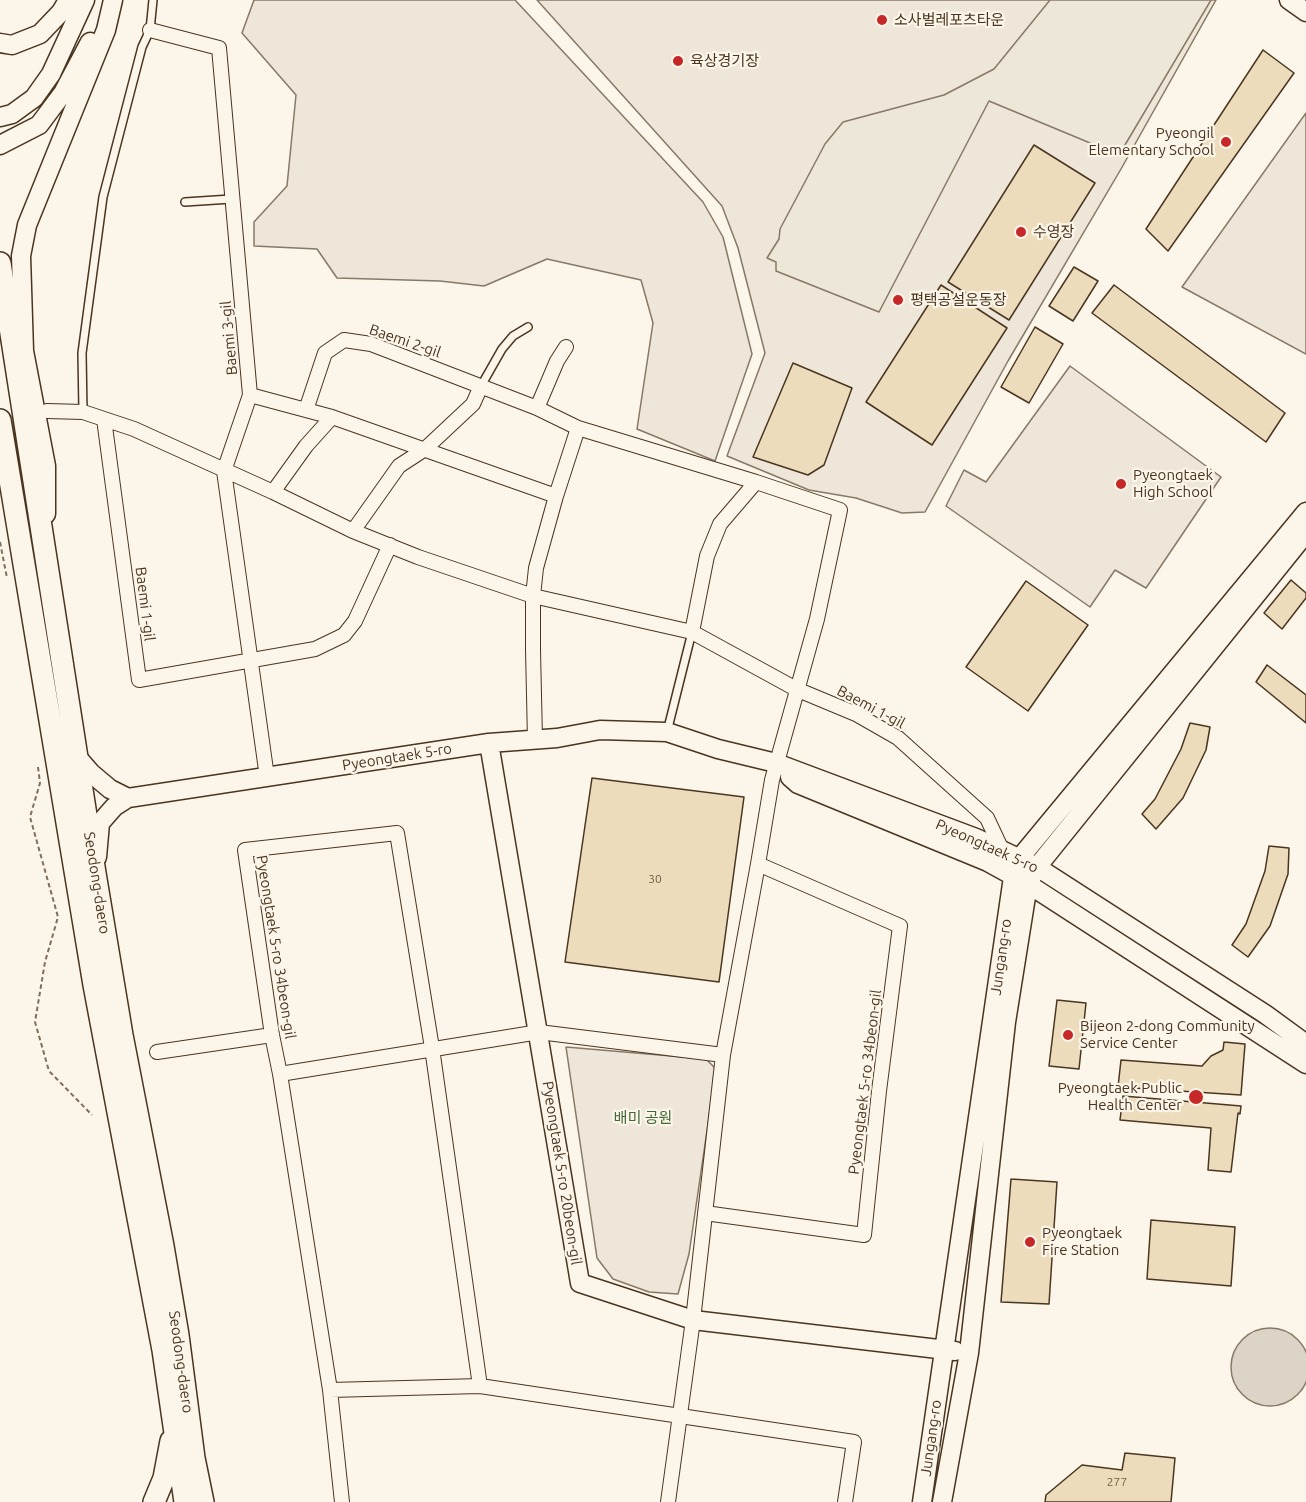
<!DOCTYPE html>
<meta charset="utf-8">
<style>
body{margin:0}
canvas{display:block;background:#fbf6e9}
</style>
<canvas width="1306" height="1502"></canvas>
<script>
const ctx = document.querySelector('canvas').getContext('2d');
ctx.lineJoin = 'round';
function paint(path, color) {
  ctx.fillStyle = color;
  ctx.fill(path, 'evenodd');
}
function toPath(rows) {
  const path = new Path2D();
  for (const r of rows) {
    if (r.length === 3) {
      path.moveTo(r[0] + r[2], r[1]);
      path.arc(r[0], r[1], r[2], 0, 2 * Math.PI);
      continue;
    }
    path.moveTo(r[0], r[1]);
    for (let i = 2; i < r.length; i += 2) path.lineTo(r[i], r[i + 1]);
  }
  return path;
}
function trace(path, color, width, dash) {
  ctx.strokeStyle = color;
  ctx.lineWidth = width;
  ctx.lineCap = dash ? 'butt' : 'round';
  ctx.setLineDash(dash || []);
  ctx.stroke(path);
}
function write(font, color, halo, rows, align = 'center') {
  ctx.font = font + ' Ubuntu,"Noto Sans KR",sans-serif';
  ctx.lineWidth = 4.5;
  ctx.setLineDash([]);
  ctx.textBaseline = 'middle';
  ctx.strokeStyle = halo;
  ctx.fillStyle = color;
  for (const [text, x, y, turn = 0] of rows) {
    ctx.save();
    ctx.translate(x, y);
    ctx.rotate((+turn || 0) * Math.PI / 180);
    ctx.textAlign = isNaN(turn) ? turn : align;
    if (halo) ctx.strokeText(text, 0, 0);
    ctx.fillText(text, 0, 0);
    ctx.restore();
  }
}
const green = toPath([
 [254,0,515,0,703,202,723,237,752,354,715,461,637,429,653,323,641,280,547,259,484,286,440,281,337,278,317,249,254,246,254,222,287,186,296,95,242,33,254,0],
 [537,0,1216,0,1121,169,1008,361,925,512,902,513,856,498,809,490,727,456,765,353,738,248,722,206,537,0],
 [1306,113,1306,354,1182,287,1306,113],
 [1070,366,1221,477,1146,588,1115,570,1090,607,946,506,964,470,986,482,1070,366],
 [566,1047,706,1059,716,1069,689,1254,678,1294,649,1292,613,1279,597,1258,566,1047]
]);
const parking = toPath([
 [1050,0,1211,0,1119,155,989,101,879,312,776,271,776,262,767,258,779,239,780,229,825,144,843,122,944,95,994,69,1050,0]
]);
const water = toPath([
 [1270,1367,39]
]);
const building = toPath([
 [1263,50,1294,73,1168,251,1146,229,1263,50],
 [1034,145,1095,183,1009,320,948,282,1034,145],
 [1074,267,1098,281,1073,321,1049,306,1074,267],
 [941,285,1007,328,932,445,866,402,941,285],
 [1114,285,1285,413,1266,442,1092,313,1114,285],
 [1035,327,1063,344,1029,403,1001,387,1035,327],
 [793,363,852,388,824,465,808,475,753,457,793,363],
 [1291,580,1306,593,1306,598,1282,629,1264,613,1291,580],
 [1026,581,1088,625,1028,711,966,667,1026,581],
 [1267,665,1306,695,1306,723,1256,682,1267,665],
 [1190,723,1210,727,1206,750,1183,798,1156,829,1142,814,1155,799,1181,749,1190,723],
 [592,778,744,797,719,982,565,962,592,778],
 [1269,846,1289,848,1288,874,1270,926,1248,957,1232,945,1246,924,1265,871,1269,846],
 [1057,1000,1086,1003,1079,1069,1049,1066,1057,1000],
 [1224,1042,1245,1044,1241,1095,1118,1087,1121,1060,1202,1066,1211,1056,1223,1050,1224,1042],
 [1123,1096,1241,1106,1240,1114,1238,1113,1231,1172,1208,1170,1211,1128,1120,1120,1123,1096],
 [1011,1179,1057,1182,1049,1304,1001,1302,1011,1179],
 [1151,1220,1235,1227,1231,1286,1147,1279,1151,1220],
 [1125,1453,1175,1458,1171,1502,1045,1502,1046,1495,1082,1465,1122,1470,1125,1453]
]);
const path = toPath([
 [0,542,7,578],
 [38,767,40,783,30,817,58,917,45,962,35,1022,49,1071,92,1115]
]);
const lane = toPath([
 [185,202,231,199],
 [481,386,502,349,513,336,528,327],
 [83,412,82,353,103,197,142,47,150,30,153,0],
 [667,732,692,632]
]);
const street = toPath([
 [150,30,219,48,250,395,224,471,267,777],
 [250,395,332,417,556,496],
 [537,408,557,361,566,347],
 [306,410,325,353,344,340,371,344,537,408,578,428,756,482,840,510,817,619,772,780,758,864,723,1055,693,1320,668,1502],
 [47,411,83,412,134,429,273,492,353,531,418,557,533,596,692,632,796,689,856,714,898,738,987,818,1002,850],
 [104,419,139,680,315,649,344,635,355,621,390,545],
 [273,492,306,446,332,417],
 [353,531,399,466,425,449,473,404,481,386],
 [692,632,707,556,720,524,756,482],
 [535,740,533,650,533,596,536,568,556,496,578,428],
 [157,1052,272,1035],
 [280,1074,539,1032,723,1055],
 [705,1213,864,1235,879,1091,900,926,758,864],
 [330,1390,480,1386,854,1442,845,1502],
 [342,1502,330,1390,280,1074,272,1035,245,850,397,833,432,1048,480,1386]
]);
const secondary = toPath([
 [1289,0,1306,12],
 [0,43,12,45,40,34,61,12,68,0],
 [0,117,12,114,34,98,51,74,85,0],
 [0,145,39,125,63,93,90,42],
 [46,514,46,466,24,351,21,256,27,225,106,30,113,0],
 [489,743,580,1283,693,1320,955,1351],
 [77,757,91,773,110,789,128,798],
 [790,777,798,784,988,862,1028,884,1306,1064],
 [97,857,100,823,114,807,128,798,489,743,557,738,600,730,667,732,718,749,776,763,976,838,1037,867,1265,1014,1306,1044],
 [922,1502,1013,877,1019,859,1306,512],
 [942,1502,969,1353,1006,1022,1028,884,1037,867,1306,533]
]);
const primary = toPath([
 [0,263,95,873,122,1035,163,1246,178,1335,194,1458,203,1502],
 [0,420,94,985,163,1350,185,1502],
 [154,1502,164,1478,171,1441]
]);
const markers = [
 [882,20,6,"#c62828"],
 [678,61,6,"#c62828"],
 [1226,142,6,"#c62828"],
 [1021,232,6,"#c62828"],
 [898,300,6,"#c62828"],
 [1121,484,6,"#c62828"],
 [1068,1035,6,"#c62828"],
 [1196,1097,8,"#c62828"],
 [1030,1242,6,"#c62828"]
];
const numberNames = [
 ["30",655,879],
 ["277",1117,1482]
];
const poiNames = [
 ["소사벌레포츠타운",894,20],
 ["육상경기장",690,61],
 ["Pyeongil",1214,133,"right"],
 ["Elementary School",1214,150,"right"],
 ["수영장",1033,232],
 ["평택공설운동장",910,300],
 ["Pyeongtaek",1133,475],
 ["High School",1133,492],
 ["Bijeon 2-dong Community",1080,1026],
 ["Service Center",1080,1043],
 ["Pyeongtaek Public",1182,1088,"right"],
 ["Health Center",1182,1105,"right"],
 ["Pyeongtaek",1042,1233],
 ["Fire Station",1042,1250]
];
const streetNames = [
 ["Baemi 3-gil",229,338,-95],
 ["Baemi 2-gil",405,341,19],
 ["Baemi 1-gil",145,604,83],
 ["Baemi 1-gil",871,707,28],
 ["Pyeongtaek 5-ro",397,757,-9],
 ["Pyeongtaek 5-ro",987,846,24],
 ["Seodong-daero",97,883,81],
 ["Pyeongtaek 5-ro 34beon-gil",276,947,81],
 ["Jungang-ro",1001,957,-82],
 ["Pyeongtaek 5-ro 34beon-gil",865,1082,-83],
 ["Pyeongtaek 5-ro 20beon-gil",562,1173,81],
 ["Seodong-daero",181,1362,82],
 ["Jungang-ro",931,1438,-82]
];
const parkNames = [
 ["배미 공원",643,1118]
];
paint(green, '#ede6d9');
trace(green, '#887966', 1.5);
paint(parking, '#ede7d9');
trace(parking, '#887966', 1.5);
paint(water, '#dcd4c6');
trace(water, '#887966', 1.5);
paint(building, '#ecdcbc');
trace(building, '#4a3520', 1.5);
trace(lane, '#4a3520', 10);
trace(street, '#4a3520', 16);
trace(secondary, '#4a3520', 21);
trace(primary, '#4a3520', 24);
trace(path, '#7f6f5c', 2, [4.5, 3]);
trace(lane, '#fbf6e9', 7);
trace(street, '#fbf6e9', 14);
trace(secondary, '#fbf6e9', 18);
trace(primary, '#fbf6e9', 21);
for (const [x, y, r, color] of markers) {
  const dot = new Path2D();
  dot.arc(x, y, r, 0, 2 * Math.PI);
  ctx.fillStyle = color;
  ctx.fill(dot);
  trace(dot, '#fbf6e9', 2);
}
write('12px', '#725f47', null, numberNames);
write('15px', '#4a3520', '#fbf6e9', poiNames, 'left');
write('15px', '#4a3520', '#fbf6e9', streetNames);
write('15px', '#436837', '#fbf6e9', parkNames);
</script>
